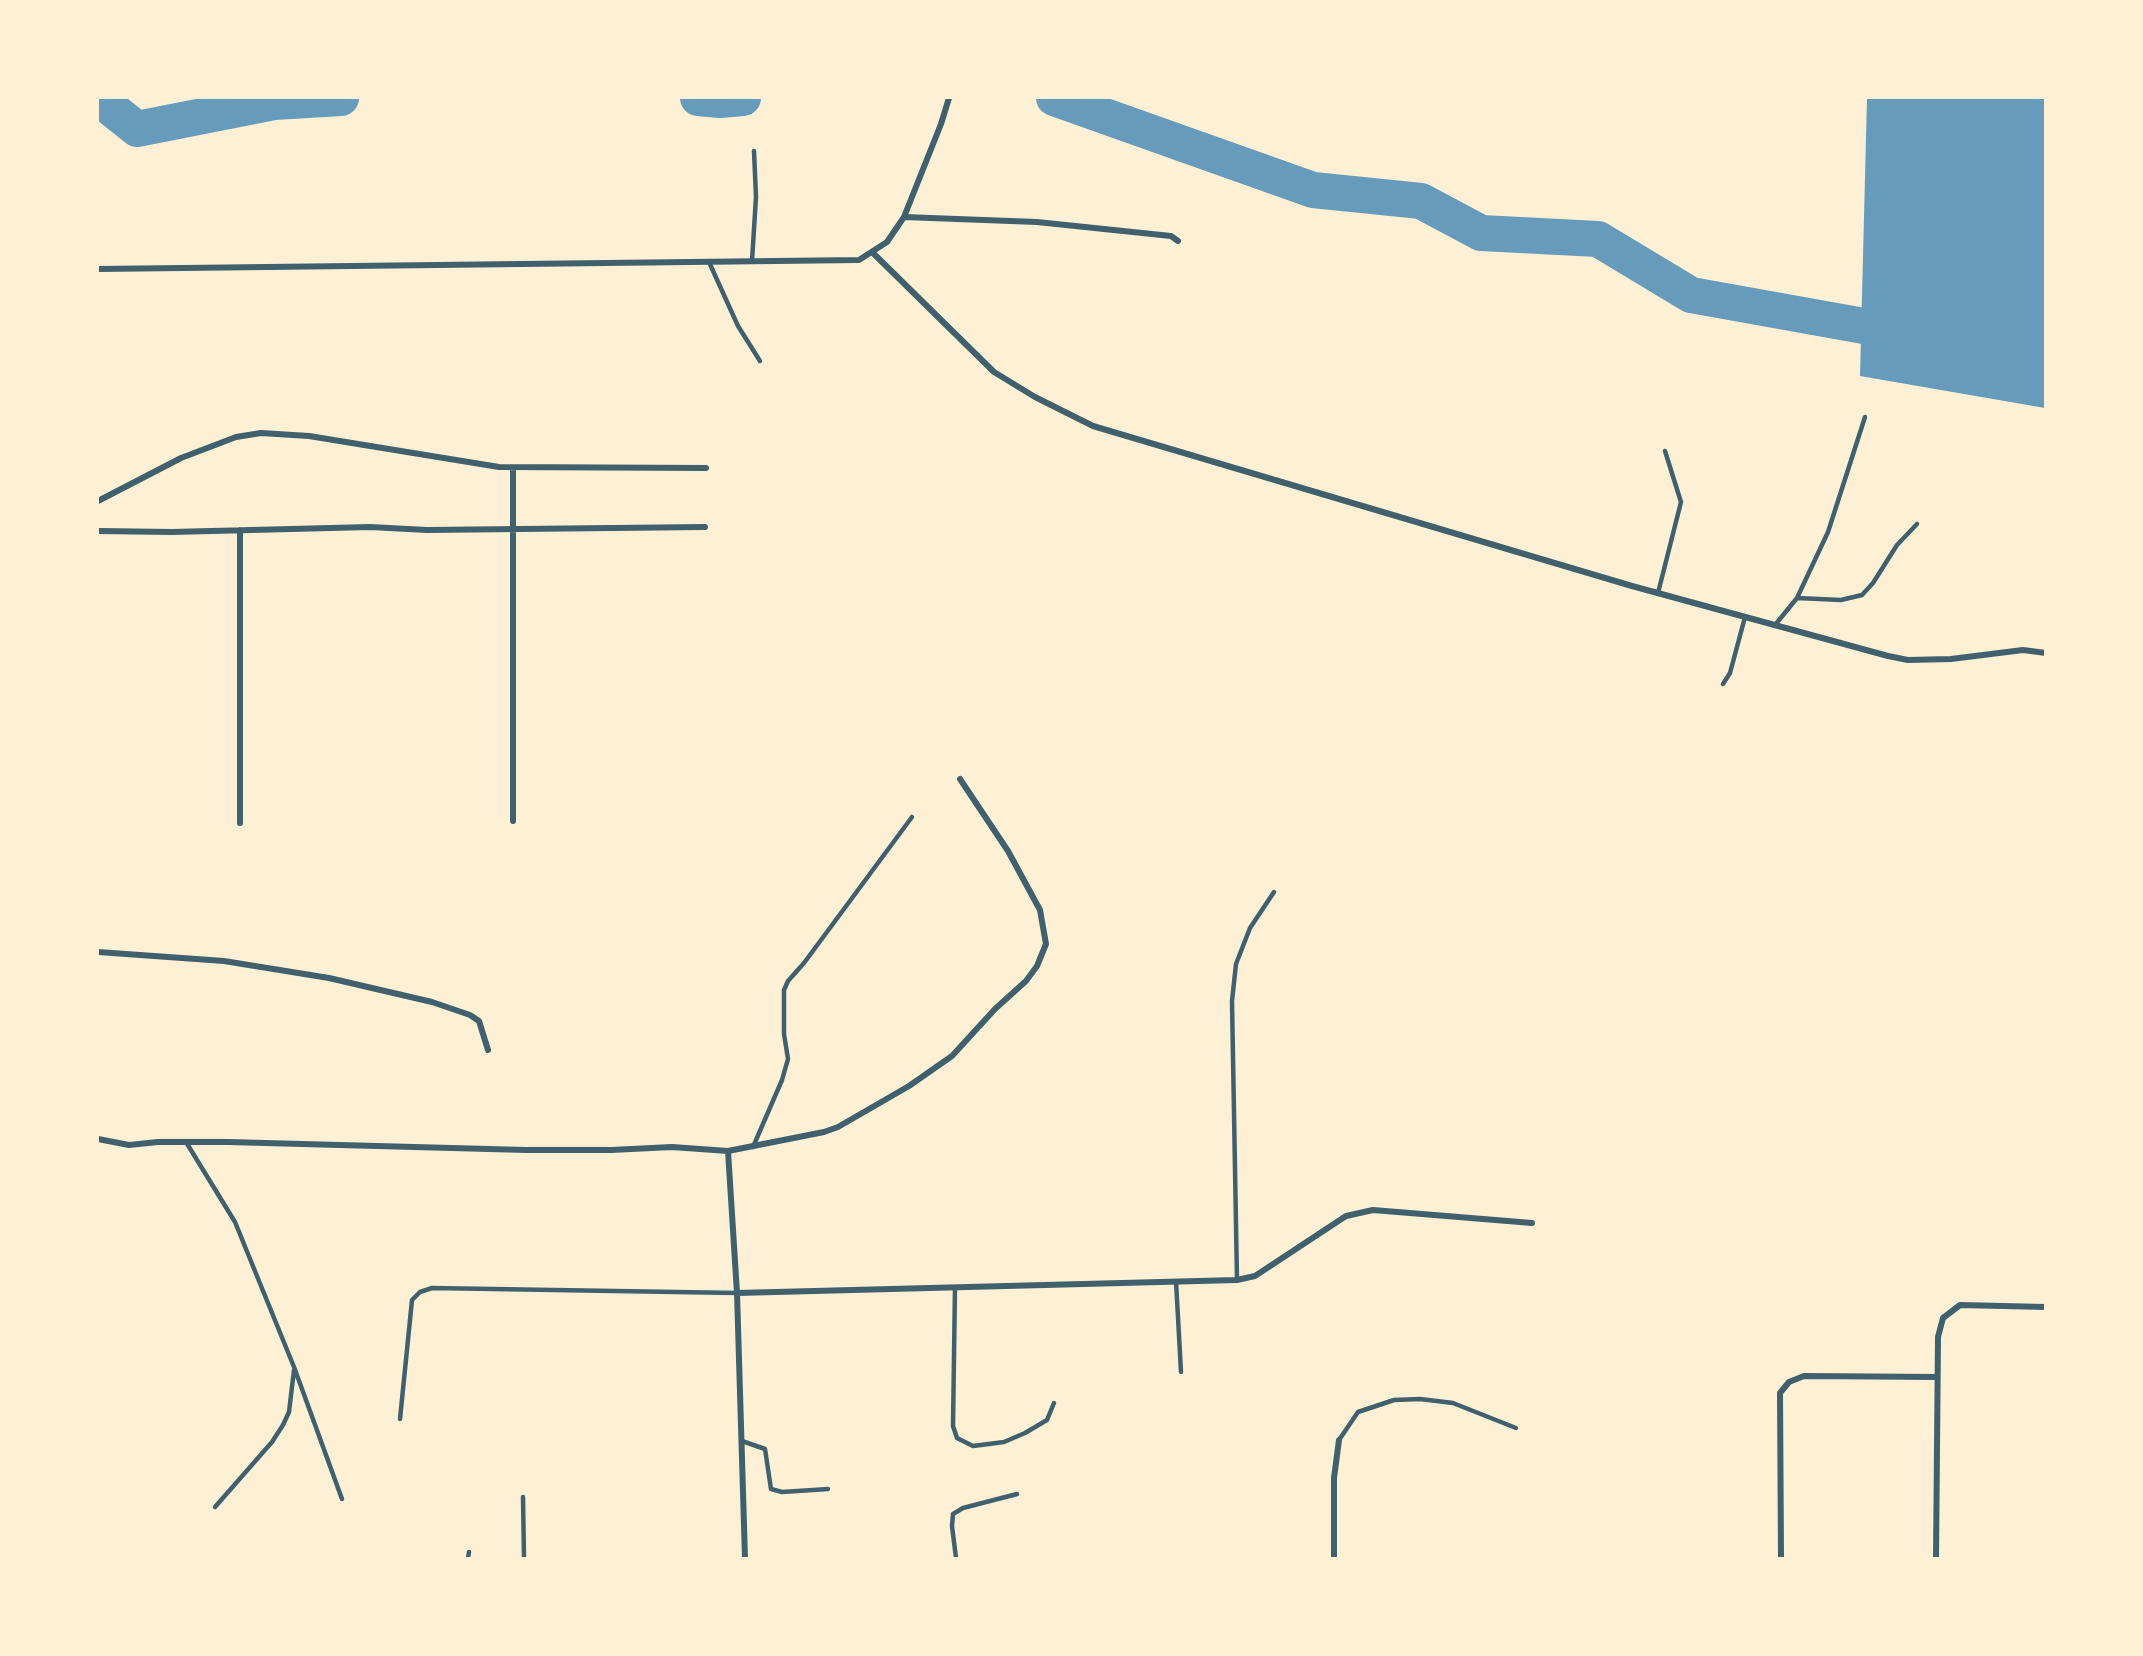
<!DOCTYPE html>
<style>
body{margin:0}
#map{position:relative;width:2143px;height:1656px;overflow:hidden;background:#fdf0d5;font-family:Overpass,sans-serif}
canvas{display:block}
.frame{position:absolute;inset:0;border:99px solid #fdf0d5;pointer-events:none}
</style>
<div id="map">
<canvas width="2143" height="1656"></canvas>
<div class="frame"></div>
</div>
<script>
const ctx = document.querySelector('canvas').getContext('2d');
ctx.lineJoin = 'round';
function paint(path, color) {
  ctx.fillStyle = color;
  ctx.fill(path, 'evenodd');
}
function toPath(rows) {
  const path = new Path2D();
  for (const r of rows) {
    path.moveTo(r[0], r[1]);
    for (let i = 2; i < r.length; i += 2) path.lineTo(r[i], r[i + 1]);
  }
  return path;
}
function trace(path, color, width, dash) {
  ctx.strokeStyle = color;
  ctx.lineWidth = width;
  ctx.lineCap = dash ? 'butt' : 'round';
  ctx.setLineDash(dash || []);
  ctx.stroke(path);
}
const water = toPath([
 [1867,98,2045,98,2045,408,1860,376]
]);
const river = toPath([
 [98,98,137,129,274,102,341,98],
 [698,98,720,100,743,98],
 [1054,98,1313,190,1421,201,1481,233,1598,239,1691,295,1886,330,1909,337]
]);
const service = toPath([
 [752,261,756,197,754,151],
 [709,262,738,326,760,361],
 [1658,593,1681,502,1665,451],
 [1797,598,1841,600,1862,595,1873,583,1897,545,1917,524],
 [1775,625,1797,598,1828,532,1865,417],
 [1723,684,1730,673,1745,617],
 [186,1142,235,1222,294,1367,342,1499],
 [753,1147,782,1080,788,1059,784,1034,784,990,788,981,804,963,912,817],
 [1237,1280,1232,1001,1236,964,1250,928,1274,892],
 [1176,1281,1181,1372],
 [955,1287,953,1426,957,1438,973,1446,1004,1442,1025,1433,1047,1420,1054,1403],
 [400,1419,412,1300,420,1292,432,1288,737,1293],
 [1339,1440,1358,1412,1394,1400,1420,1399,1453,1403,1516,1428],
 [742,1441,765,1449,771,1489,782,1492,828,1489],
 [523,1497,524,1558],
 [215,1507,272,1442,283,1425,289,1412,294,1370],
 [468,1558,469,1552],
 [956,1558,952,1526,953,1514,963,1508,1017,1494]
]);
const minor = toPath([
 [904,217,1037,222,1171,236,1178,241],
 [873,253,994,372,1035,397,1093,426,1632,586,1888,656,1908,660,1951,659,2023,650,2046,653],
 [98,269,859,260,887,242,904,217,941,124,949,98],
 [513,468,513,821],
 [98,501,181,458,236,437,261,433,309,436,499,467,706,468],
 [240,530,240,823],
 [98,531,172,532,370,527,427,530,705,527],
 [98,952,224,961,329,978,432,1002,470,1015,479,1021,488,1050],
 [98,1139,129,1145,158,1142,228,1142,526,1150,611,1150,672,1147,728,1151,824,1132,838,1127,909,1086,952,1056,995,1009,1026,981,1037,966,1046,944,1040,910,1008,851,960,779],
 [728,1151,737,1293,745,1558],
 [737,1293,1237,1280,1255,1276,1346,1216,1373,1210,1532,1223],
 [1334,1558,1334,1478,1339,1440],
 [1781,1558,1780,1393,1789,1382,1804,1376,1937,1377],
 [1936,1558,1938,1337,1943,1318,1960,1305,2046,1307]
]);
paint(water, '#669bbc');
trace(river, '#669bbc', 36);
trace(service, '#3f606c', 4.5);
trace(minor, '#3f606c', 6);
</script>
